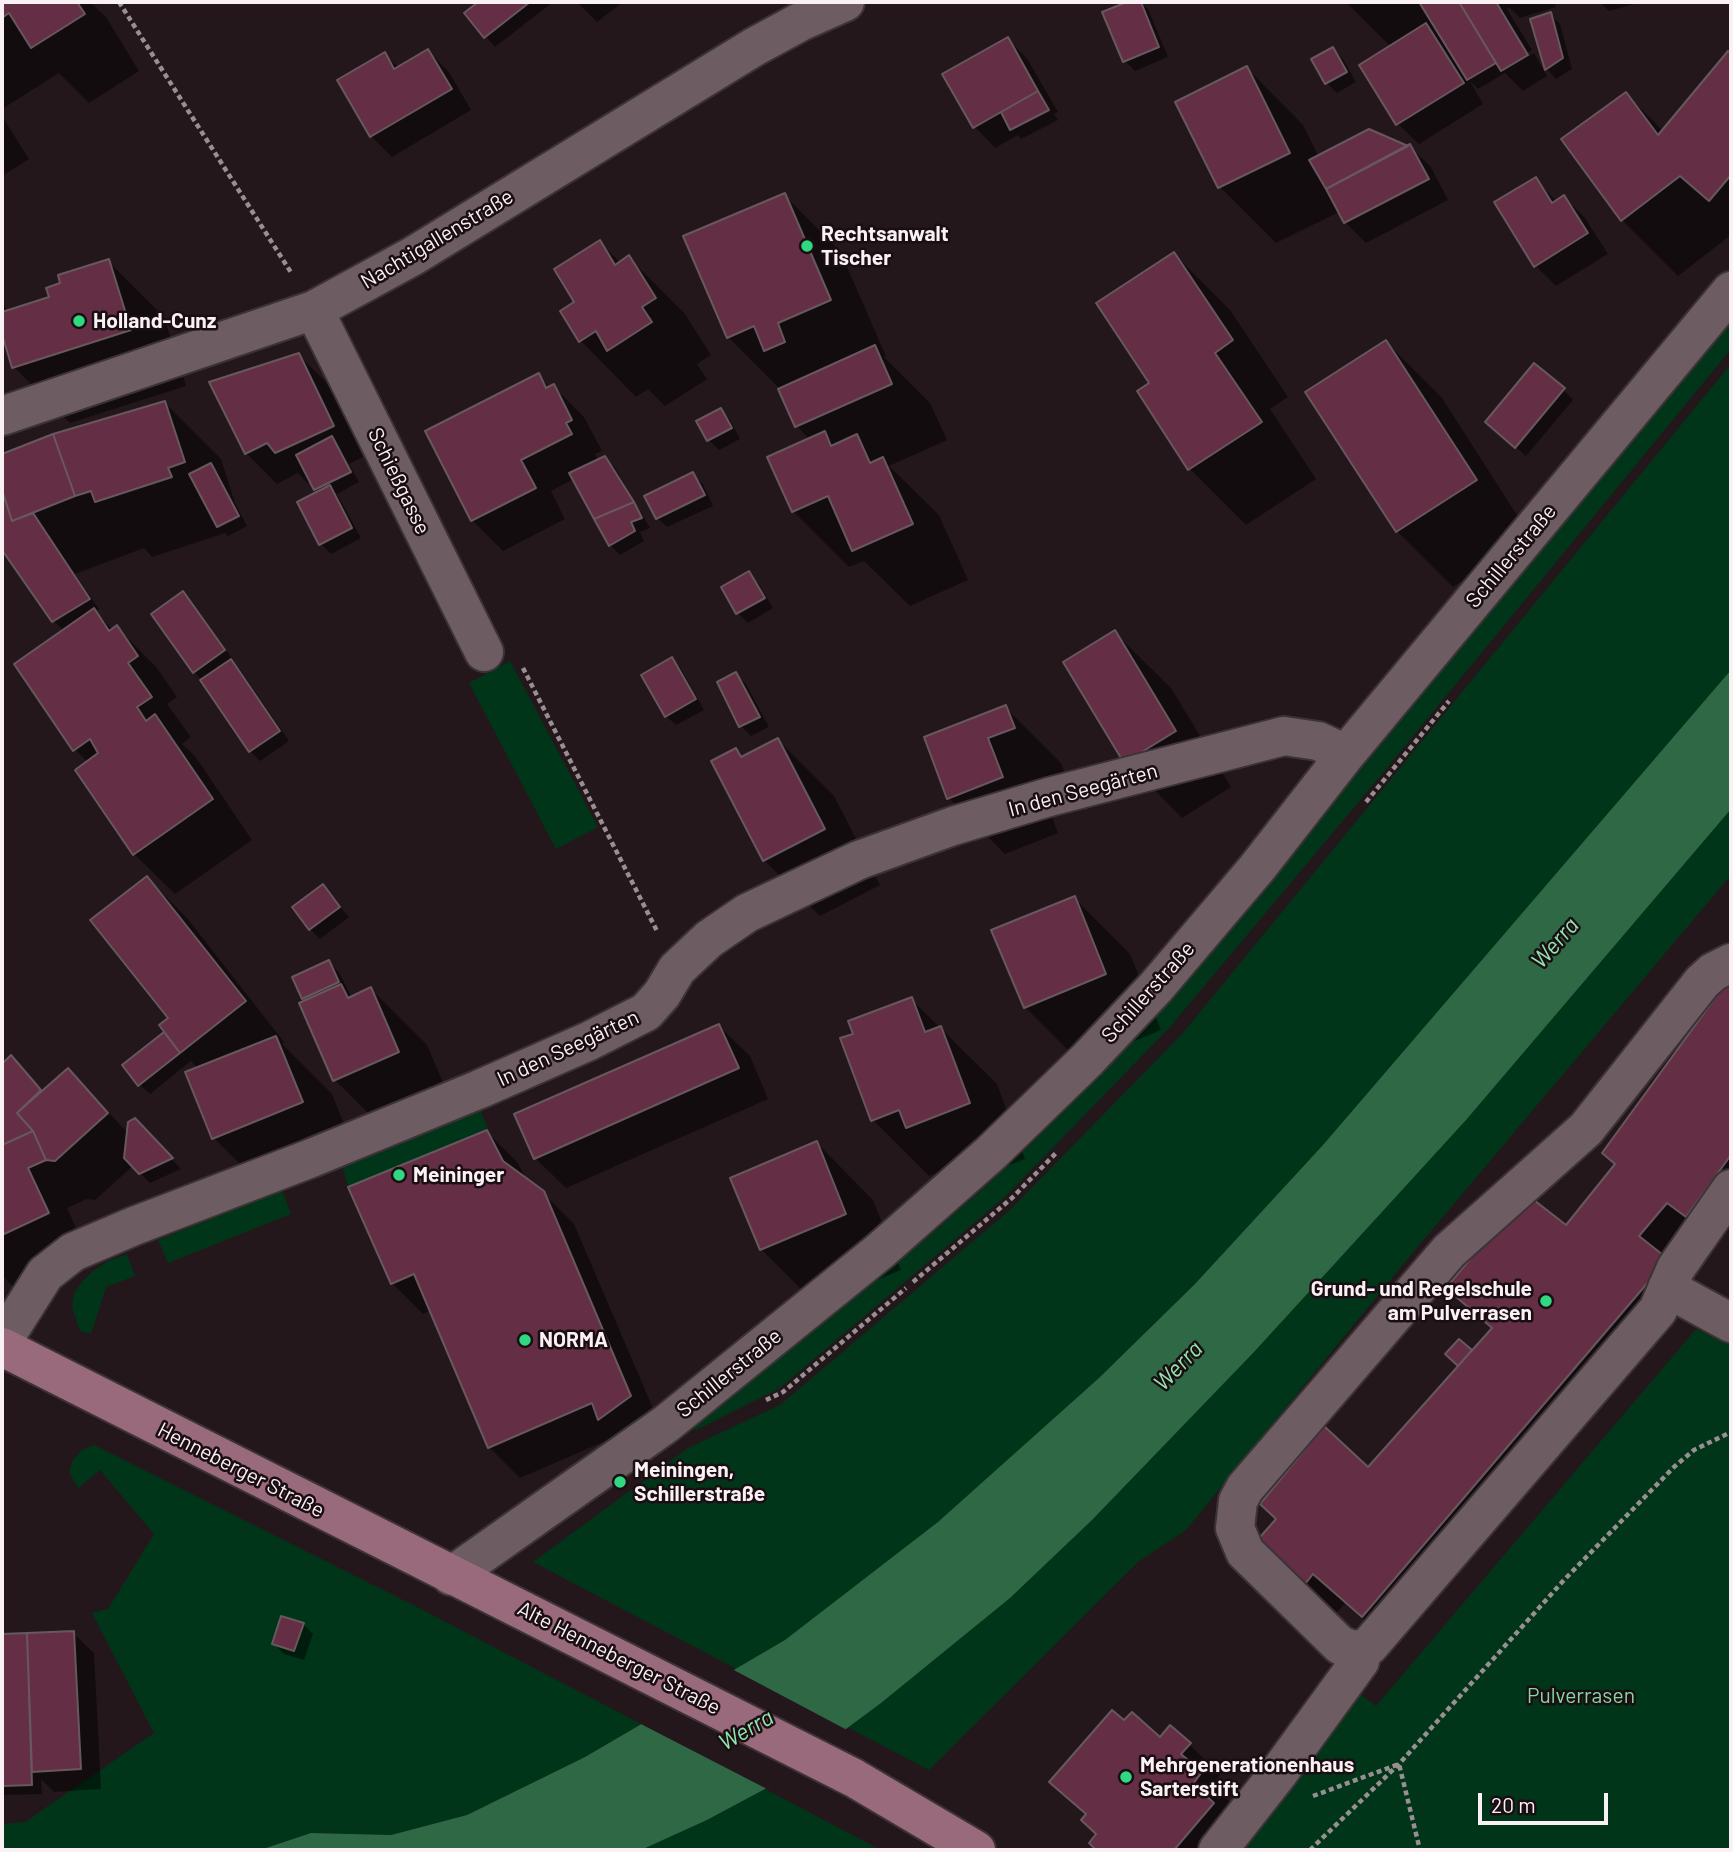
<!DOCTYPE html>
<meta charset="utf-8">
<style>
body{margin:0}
#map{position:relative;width:1733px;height:1852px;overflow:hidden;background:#24171c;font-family:Barlow,sans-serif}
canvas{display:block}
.frame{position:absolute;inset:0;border:4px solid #faf1f4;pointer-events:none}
.scale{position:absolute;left:1478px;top:1793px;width:130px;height:32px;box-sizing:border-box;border:4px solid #faf1f4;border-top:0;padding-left:9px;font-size:21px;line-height:24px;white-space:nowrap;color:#faf1f4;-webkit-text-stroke:5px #1a0e13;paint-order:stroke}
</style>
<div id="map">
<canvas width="1733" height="1852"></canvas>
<div class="frame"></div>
<div class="scale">20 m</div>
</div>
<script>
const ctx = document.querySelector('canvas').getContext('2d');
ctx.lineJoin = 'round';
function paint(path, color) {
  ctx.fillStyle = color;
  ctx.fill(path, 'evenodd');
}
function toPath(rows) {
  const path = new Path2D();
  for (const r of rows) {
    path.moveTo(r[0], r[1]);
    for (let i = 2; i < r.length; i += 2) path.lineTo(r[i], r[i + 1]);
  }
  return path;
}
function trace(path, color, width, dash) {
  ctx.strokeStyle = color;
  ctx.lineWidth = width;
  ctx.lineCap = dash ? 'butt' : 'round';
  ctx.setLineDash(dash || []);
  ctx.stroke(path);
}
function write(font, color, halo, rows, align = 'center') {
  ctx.font = font + ' Barlow,sans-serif';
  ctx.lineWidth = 5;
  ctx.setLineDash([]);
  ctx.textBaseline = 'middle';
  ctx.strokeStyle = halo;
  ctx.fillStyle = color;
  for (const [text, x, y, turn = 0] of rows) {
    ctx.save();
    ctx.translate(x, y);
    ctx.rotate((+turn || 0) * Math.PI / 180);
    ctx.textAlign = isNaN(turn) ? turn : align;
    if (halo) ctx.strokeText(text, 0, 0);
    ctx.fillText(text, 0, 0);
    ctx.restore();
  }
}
const green = toPath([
 [1731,318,1731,349,1382,774,1169,1028,1006,1196,780,1388,696,1430,693,1427,921,1243,984,1188,1034,1141,1128,1045,1238,919],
 [1731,364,1731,875,1410,1256,1186,1530,1138,1562,929,1770,533,1562,688,1448,780,1405,1011,1209,1182,1034],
 [510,661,598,827,556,849,469,683],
 [480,1110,488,1128,348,1187,343,1168],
 [282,1190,291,1214,168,1263,158,1240],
 [127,1254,135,1276,106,1287,91,1334,80,1331,72,1307,74,1294,81,1283,92,1272,106,1262],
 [1696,1329,1731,1344,1731,1850,1233,1850,1353,1689,1376,1706],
 [94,1445,417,1607,641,1724,585,1757,467,1815,391,1835,311,1833,260,1850,2,1850,2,1824,25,1822,154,1733,92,1613,108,1609,154,1534,100,1470,78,1488,69,1472,73,1460,82,1450],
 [765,1789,881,1850,641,1850,707,1820]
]);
const water = toPath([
 [1731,670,1731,809,1466,1120,1254,1352,1092,1520,1010,1598,881,1703,765,1789,707,1820,641,1850,260,1850,311,1833,391,1835,467,1815,585,1757,785,1640,938,1522,1099,1378,1195,1284,1323,1145]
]);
const pier = toPath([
 [730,1668,849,1731,769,1790,637,1722]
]);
const shadow = toPath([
 [2,2,90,2,106,17,139,71,89,103,59,73,2,109],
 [481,2,553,2,495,47,466,13],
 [577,2,623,2,597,22],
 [1132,2,1141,2,1148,9,1168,57,1135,71,1125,61,1105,13],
 [1346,2,1555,2,1556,7,1520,18,1510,8,1507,9,1532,50,1505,66,1505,70,1534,53,1547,76,1523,91,1505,73,1478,89,1470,81,1483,104,1419,144,1398,124,1391,47],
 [1600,2,1641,2,1609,11],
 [1550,14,1560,24,1572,69,1556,79,1547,69,1533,20],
 [1008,39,1028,60,1058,112,1054,114,1058,120,1021,139,1018,135,995,148,975,127,945,75],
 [1333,49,1343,59,1356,82,1337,93,1327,83,1314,60],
 [428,51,449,72,471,110,392,157,371,136,384,54,399,68],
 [1728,53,1731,56,1731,235,1678,276,1622,220,1626,94,1663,131],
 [1247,68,1303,125,1319,157,1410,147,1431,167,1448,200,1366,243,1345,222,1339,212,1276,243,1220,187],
 [2,116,29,159,2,176],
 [1535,179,1557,202,1564,197,1585,218,1608,254,1556,286,1535,265],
 [784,195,840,251,886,356,884,357,930,403,947,440,889,466,939,515,968,580,910,606,864,561,849,567,793,511,810,440,797,426,780,389,728,337],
 [599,242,621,263,629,258,685,314,711,355,697,364,707,379,665,406,648,389,636,397,580,340],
 [1174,254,1230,310,1288,397,1270,409,1316,479,1246,525,1190,469,1139,392,1152,383],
 [108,261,164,317,186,386,70,423,14,367,2,328,2,300,7,312,51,298],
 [1386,342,1442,398,1531,537,1453,587,1397,531,1308,393],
 [299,355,330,386,363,457,349,464,359,482,337,494,361,538,331,554,321,544,300,503,319,493,311,481,307,483,298,473,277,484,246,453],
 [538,375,550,388,553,386,584,417,602,451,595,454,599,461,605,458,615,468,650,528,640,532,644,541,620,555,610,545,574,479,551,491,565,519,503,551,472,520],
 [1564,390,1573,400,1526,456,1497,431],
 [165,403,221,459,235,503,247,526,228,536,225,533,152,557,144,548,75,574,99,609,95,612,113,630,117,627,157,668,177,697,167,704,191,737,182,744,195,756,252,840,175,894,134,854,88,763,75,749,64,631,54,621,2,547,2,504,7,500,2,485,2,456,54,435],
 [720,410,730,420,740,439,719,450,709,440,698,421],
 [693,474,703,484,713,506,667,527,657,518],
 [749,574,759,584,773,608,748,623,738,613],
 [182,594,192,603,234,661,232,662,241,671,289,741,260,761,250,751,203,681,194,672],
 [1114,632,1171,688,1231,787,1182,818,1126,761],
 [672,659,681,669,704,710,676,725,666,716],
 [736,674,746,684,769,727,751,736,741,726,719,683],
 [1005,707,1061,763,1069,784,1043,794,1058,833,1005,854,949,798],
 [778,740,834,796,880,885,820,916,764,860,735,750,743,758],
 [147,878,187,918,284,1042,282,1044,332,1094,358,1159,270,1194,214,1138,198,1069,191,1061,150,1094,140,1085,171,1038,170,1019],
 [322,886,349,917,320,939,310,929],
 [1074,898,1130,954,1161,1030,1081,1063,1025,1007],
 [329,962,339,972,352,998,371,989,427,1045,454,1108,391,1136,335,1080,307,1002,295,978],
 [1731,978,1731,1227,1717,1246,1699,1232,1671,1265,1697,1291,1394,1646,1345,1603,1333,1617,1287,1575,1368,1470,1460,1366,1448,1354,1459,1341,1472,1352,1492,1330,1449,1288,1566,1227,1616,1165],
 [911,999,997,1084,1025,1159,964,1183,949,1168,929,1176,873,1120,855,1035],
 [719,1026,750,1056,768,1099,566,1188,535,1158],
 [11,1058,44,1091,68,1070,128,1133,135,1120,181,1169,150,1183,133,1166,95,1200,87,1199,67,1208,88,1254,14,1288,2,1275,2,1066],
 [487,1132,518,1163,527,1181,543,1193,574,1224,661,1427,617,1436,520,1478,489,1447,431,1310,423,1314,392,1283],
 [817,1143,873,1200,901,1270,817,1305,761,1249],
 [303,1624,313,1634,304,1660,284,1654,274,1644],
 [73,1633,94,1653,101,1789,54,1792,41,1779,42,1794,2,1795,2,1636],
 [1125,1723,1161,1739,1189,1744,1220,1775,1212,1784,1232,1804,1231,1850,1098,1850,1091,1843,1098,1835,1086,1816,1052,1782]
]);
const building = toPath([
 [2,2,77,2,85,14,31,48,9,13,2,18,2,2],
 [478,2,530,2,484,38,464,13,478,2],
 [1127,2,1141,2,1159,47,1123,62,1102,12,1127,2],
 [1419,2,1459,2,1496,63,1467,80,1419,2],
 [1459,2,1496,2,1528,55,1501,71,1459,2],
 [1551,12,1563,58,1545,70,1530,19,1551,12],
 [1426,23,1464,83,1396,125,1359,65,1426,23],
 [1008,37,1038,91,973,128,942,74,1008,37],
 [1333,47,1347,72,1325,84,1311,59,1333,47],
 [428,49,452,89,370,137,337,80,385,52,394,69,428,49],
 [1728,51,1731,53,1731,175,1709,201,1680,176,1621,221,1561,139,1626,92,1658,135,1728,51],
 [1247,66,1290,153,1218,188,1175,102,1247,66],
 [1038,91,1049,110,1010,130,1001,112,1038,91],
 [1369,129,1408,146,1326,189,1309,160,1369,129],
 [1410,144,1429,179,1344,223,1326,189,1410,144],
 [1536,177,1552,203,1564,195,1588,233,1534,267,1494,202,1536,177],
 [785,193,831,300,778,323,785,342,764,351,754,326,727,338,683,236,785,193],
 [600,240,615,265,629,255,656,298,642,307,652,322,607,351,596,331,579,342,560,311,574,302,554,269,600,240],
 [1174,252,1233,340,1215,353,1262,422,1188,470,1137,391,1149,383,1096,303,1174,252],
 [109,259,131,330,12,368,2,334,2,312,49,297,46,288,60,283,58,275,109,259],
 [1386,340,1477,480,1396,532,1305,392,1386,340],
 [875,345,892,384,795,427,778,389,875,345],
 [299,353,334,426,275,453,267,443,245,454,209,382,299,353],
 [1534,363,1565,388,1515,448,1485,422,1534,363],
 [539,373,546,388,554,384,572,420,566,423,572,434,521,460,536,488,471,521,425,431,539,373],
 [165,401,185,462,168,468,172,477,95,502,91,491,75,496,53,434,165,401],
 [721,408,732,428,707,441,696,421,721,408],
 [825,431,831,446,857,434,870,463,883,457,913,524,852,551,828,496,792,512,767,457,825,431],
 [53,434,75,496,12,521,2,490,2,454,53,434],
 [332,436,351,472,314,490,296,455,332,436],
 [605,456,634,502,594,519,569,473,605,456],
 [211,463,239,516,217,527,189,474,211,463],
 [693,472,705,495,656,519,644,496,693,472],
 [330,485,352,528,319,545,297,502,330,485],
 [5,499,12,521,33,513,90,599,52,622,2,550,2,502,5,499],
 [634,502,642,518,631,522,635,531,609,546,594,519,634,502],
 [749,571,765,598,736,614,721,587,749,571],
 [183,591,225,650,193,673,151,614,183,591],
 [94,608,109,631,117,625,138,656,128,663,152,697,137,707,146,721,155,714,213,799,133,855,75,770,98,753,90,739,73,751,14,664,94,608],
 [1115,630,1176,731,1124,763,1063,662,1115,630],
 [672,657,696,699,665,717,641,675,672,657],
 [231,659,280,731,249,752,200,680,231,659],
 [736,672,760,717,739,727,717,682,736,672],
 [1006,705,1015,728,988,738,1003,777,947,799,924,737,1006,705],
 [778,738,825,829,763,861,711,761,736,748,741,757,778,738],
 [147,876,246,1001,180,1053,159,1025,168,1018,90,920,147,876],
 [323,884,340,907,309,930,292,907,323,884],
 [1075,896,1106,974,1024,1008,991,930,1075,896],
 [329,960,339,982,302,999,292,977,329,960],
 [1731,976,1731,1155,1686,1217,1667,1203,1639,1236,1668,1259,1362,1617,1313,1574,1302,1588,1253,1545,1276,1519,1260,1504,1324,1426,1368,1467,1492,1328,1446,1288,1525,1193,1566,1225,1615,1164,1602,1153,1731,976],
 [341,984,348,998,371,987,399,1052,333,1081,299,1003,341,984],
 [912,997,925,1032,941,1026,970,1103,906,1128,899,1110,871,1121,840,1038,853,1034,848,1021,912,997],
 [719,1024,739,1068,534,1159,514,1114,719,1024],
 [164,1032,180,1053,138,1086,122,1065,164,1032],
 [276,1036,303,1102,212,1139,185,1072,276,1036],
 [11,1055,41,1090,17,1113,33,1131,2,1145,2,1064,11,1055],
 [68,1068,108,1113,55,1161,46,1160,33,1131,17,1113,68,1068],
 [135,1118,173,1158,139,1174,124,1158,128,1122,135,1118],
 [487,1130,503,1161,544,1191,631,1396,598,1420,592,1403,488,1448,414,1274,391,1284,348,1187,487,1130],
 [33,1131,46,1160,28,1168,49,1213,2,1235,2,1145,33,1131],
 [817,1141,846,1214,760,1250,730,1178,817,1141],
 [1459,1339,1472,1350,1458,1366,1445,1354,1459,1339],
 [281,1616,304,1623,294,1651,272,1644,281,1616],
 [74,1631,81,1769,32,1772,27,1633,74,1631],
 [27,1633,32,1785,2,1786,2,1634,27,1633],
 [1112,1710,1124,1720,1132,1712,1160,1737,1170,1725,1191,1743,1181,1754,1202,1772,1193,1784,1214,1803,1174,1850,1096,1850,1089,1843,1096,1834,1081,1820,1086,1814,1049,1782,1112,1710]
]);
const path = toPath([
 [119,2,292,274],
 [523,668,657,931],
 [1366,802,1449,701],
 [913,1282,1012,1198,1057,1152],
 [766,1400,783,1392,906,1288],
 [1313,1796,1399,1764,1420,1850],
 [1310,1850,1399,1764,1564,1580,1674,1467,1694,1450,1731,1432]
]);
const minor = toPath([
 [314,310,484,652],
 [2,416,314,310,413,256,754,47,800,22,845,2],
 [1731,963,1713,972,1702,982,1586,1129,1449,1251,1245,1488,1238,1501,1235,1528,1245,1552,1340,1645,1355,1651,1369,1646,1658,1310,1676,1268,1731,1189],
 [1667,1288,1731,1323],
 [2,1342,45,1274,73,1252,134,1226,309,1159,480,1089,589,1041,646,1012,662,994,677,969,709,939,747,913,859,860,953,826,1049,797,1284,736,1318,741,1346,754],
 [451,1576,666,1424,880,1251,991,1153,1087,1060,1156,987,1257,868,1346,754,1731,291],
 [1218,1850,1277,1775,1360,1661,1362,1650]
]);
const major = toPath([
 [2,1347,854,1778,976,1850]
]);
const markers = [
 [807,246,7,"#30d882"],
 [79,321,7,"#30d882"],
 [399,1175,7,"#30d882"],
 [1546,1301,7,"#30d882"],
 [525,1340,7,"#30d882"],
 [620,1482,7,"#30d882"],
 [1126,1777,7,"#30d882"]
];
const poiNames = [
 ["Rechtsanwalt",821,234],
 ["Tischer",821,258],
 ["Holland-Cunz",93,321],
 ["Meininger",413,1175],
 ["Grund- und Regelschule",1532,1289,"right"],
 ["am Pulverrasen",1532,1313,"right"],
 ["NORMA",539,1340],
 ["Meiningen,",634,1470],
 ["Schillerstraße",634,1494],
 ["Mehrgenerationenhaus",1140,1765],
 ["Sarterstift",1140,1789]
];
const streetNames = [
 ["Nachtigallenstraße",437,239,-31],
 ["Schießgasse",399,481,64],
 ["Schillerstraße",1511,556,-50],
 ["In den Seegärten",1083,790,-15],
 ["Schillerstraße",1148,992,-48],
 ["In den Seegärten",568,1048,-25],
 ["Schillerstraße",729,1373,-39],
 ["Henneberger Straße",241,1470,27],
 ["Alte Henneberger Straße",619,1658,27]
];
const parkNames = [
 ["Pulverrasen",1581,1696]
];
const waterNames = [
 ["Werra",1555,943,-49],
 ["Werra",1178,1366,-46],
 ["Werra",746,1730,-30]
];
paint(green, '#003519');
paint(water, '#2e6845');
paint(pier, '#24171c');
paint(shadow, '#0007');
paint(building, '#642e45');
trace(building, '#67585d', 2);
trace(minor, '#3c3336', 42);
trace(major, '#3c3336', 42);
trace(path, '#998e92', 4.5, [5, 3.5]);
trace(minor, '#6d5d63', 38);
trace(major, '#99697c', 38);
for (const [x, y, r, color] of markers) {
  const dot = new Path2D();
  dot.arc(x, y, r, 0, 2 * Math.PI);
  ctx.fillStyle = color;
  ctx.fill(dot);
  trace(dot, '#1a0e13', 2.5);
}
write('bold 21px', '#faf1f4', '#1a0e13', poiNames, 'left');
write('21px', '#faf1f4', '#1a0e13', streetNames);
write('21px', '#83d7a1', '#1a0e13', parkNames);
write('italic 23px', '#92e7b0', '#1a0e13', waterNames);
</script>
